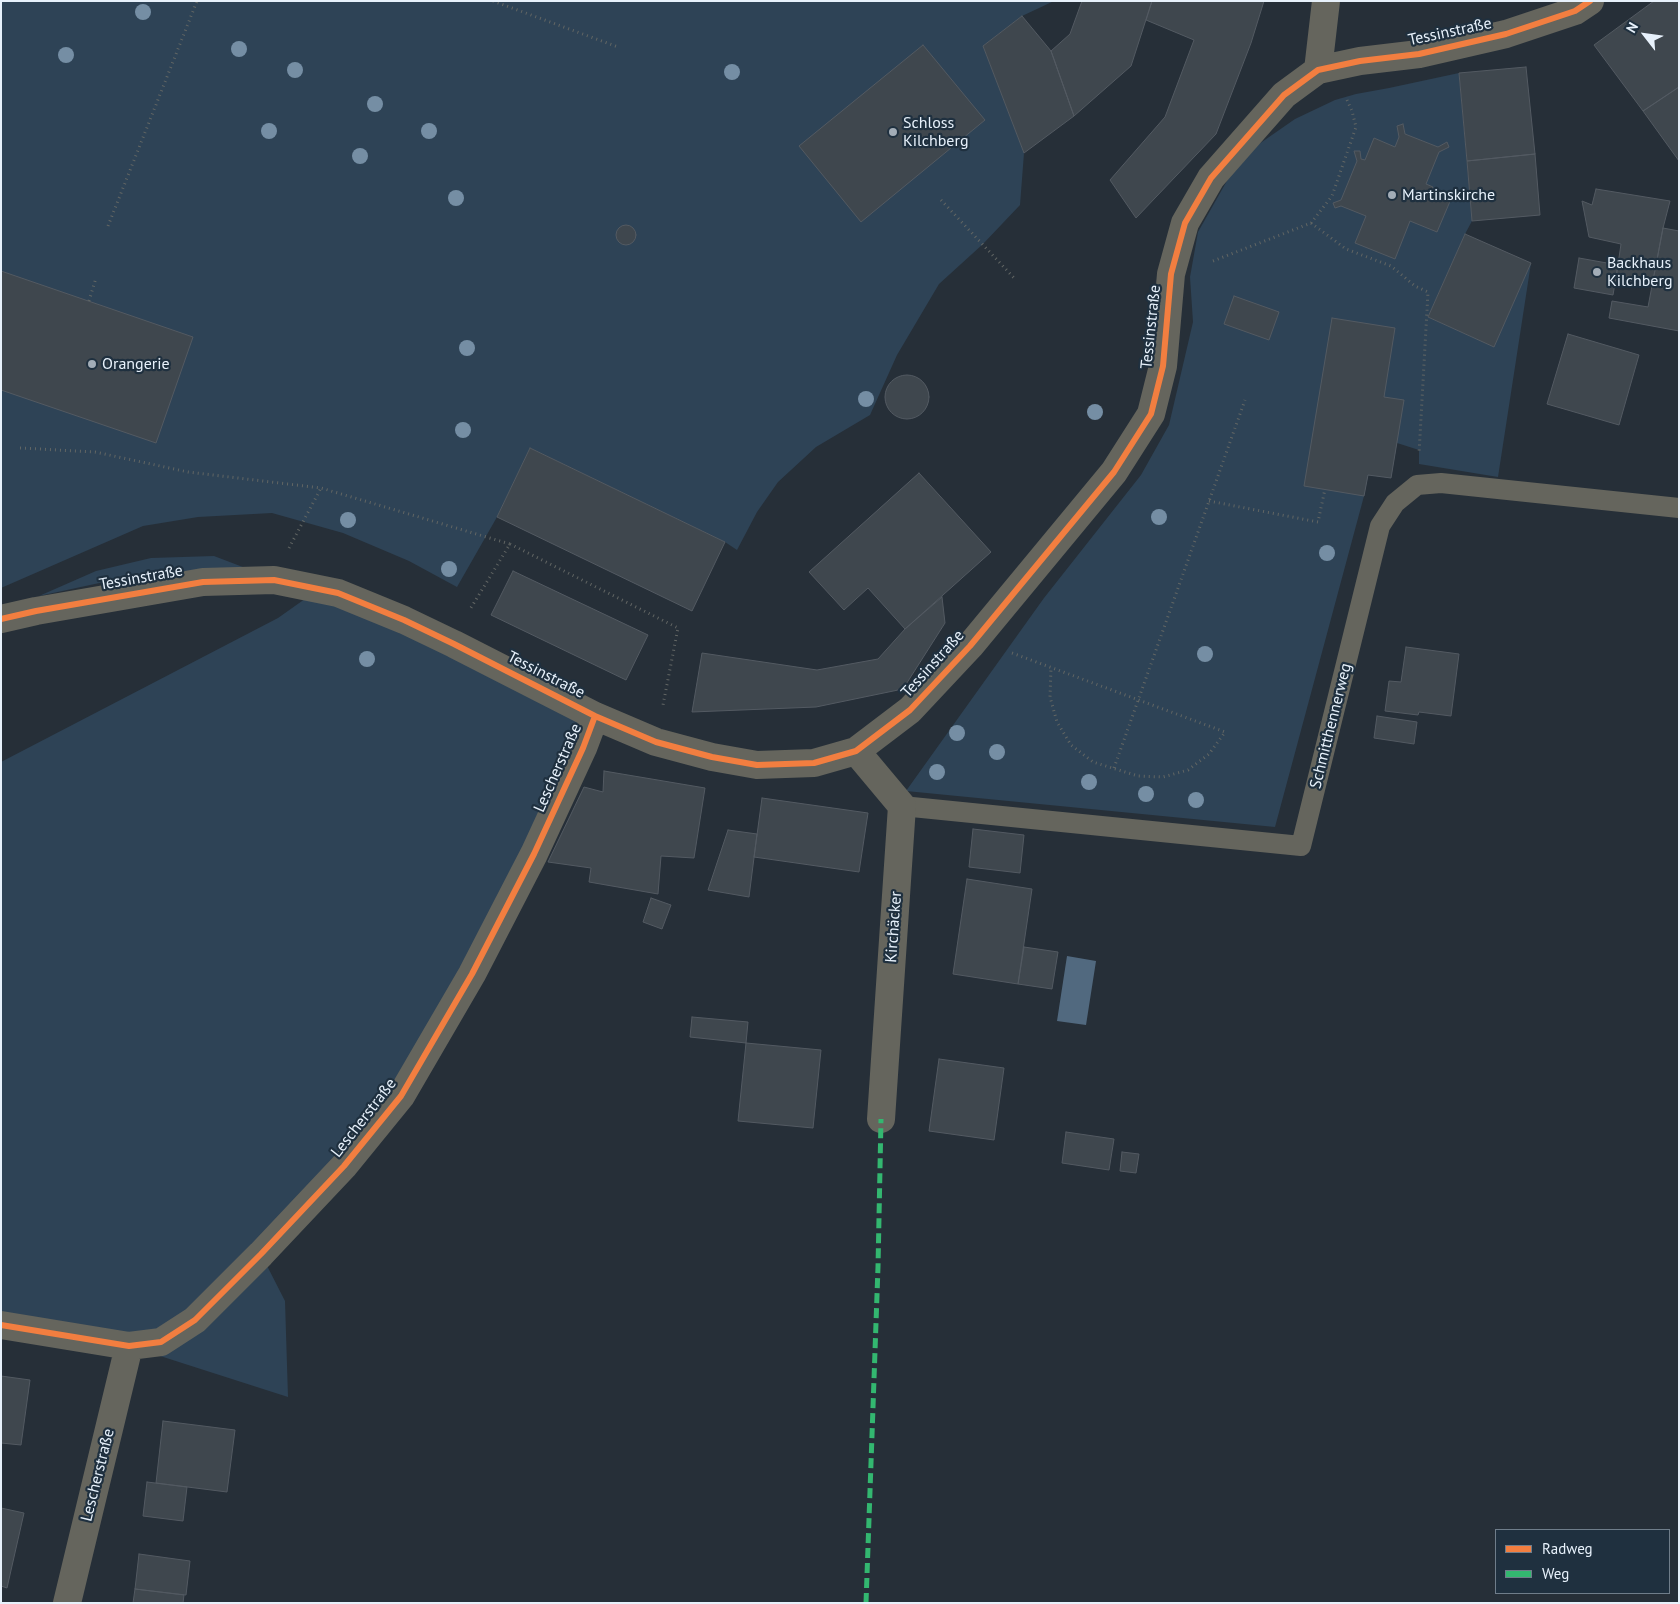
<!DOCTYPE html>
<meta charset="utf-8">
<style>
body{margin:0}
#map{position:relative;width:1680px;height:1604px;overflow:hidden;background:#262f38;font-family:"PT Sans",sans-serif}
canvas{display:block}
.frame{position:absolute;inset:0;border:2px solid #e7f1fb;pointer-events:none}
.legend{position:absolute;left:1495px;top:1529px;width:175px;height:65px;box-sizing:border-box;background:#1f303f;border:1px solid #6f7d8a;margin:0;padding:6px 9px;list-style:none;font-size:15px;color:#e7f1fb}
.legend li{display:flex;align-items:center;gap:10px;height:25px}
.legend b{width:25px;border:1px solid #6f7d8a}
.north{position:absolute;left:1620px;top:10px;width:50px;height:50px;-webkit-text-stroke:4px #1f303f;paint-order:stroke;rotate:300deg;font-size:14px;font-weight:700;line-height:20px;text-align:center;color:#e7f1fb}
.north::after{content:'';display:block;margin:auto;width:18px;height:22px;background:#e7f1fb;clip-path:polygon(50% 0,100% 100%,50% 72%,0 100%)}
</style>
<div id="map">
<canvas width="1680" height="1604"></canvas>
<div class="frame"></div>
<ul class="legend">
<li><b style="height:6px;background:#f27e40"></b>Radweg</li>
<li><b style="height:6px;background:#33b770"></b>Weg</li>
</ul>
<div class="north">N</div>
</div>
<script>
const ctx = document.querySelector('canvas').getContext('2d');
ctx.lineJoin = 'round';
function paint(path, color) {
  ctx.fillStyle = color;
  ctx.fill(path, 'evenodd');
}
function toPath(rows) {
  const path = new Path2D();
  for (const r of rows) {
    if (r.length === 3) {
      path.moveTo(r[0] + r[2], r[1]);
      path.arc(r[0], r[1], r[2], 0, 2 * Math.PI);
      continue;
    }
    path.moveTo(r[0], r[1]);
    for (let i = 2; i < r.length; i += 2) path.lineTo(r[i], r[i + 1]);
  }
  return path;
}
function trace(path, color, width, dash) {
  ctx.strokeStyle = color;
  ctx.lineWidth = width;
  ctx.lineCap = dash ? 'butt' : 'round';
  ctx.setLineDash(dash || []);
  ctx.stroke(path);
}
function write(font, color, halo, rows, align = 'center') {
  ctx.font = font + ' "PT Sans",sans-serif';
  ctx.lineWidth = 4.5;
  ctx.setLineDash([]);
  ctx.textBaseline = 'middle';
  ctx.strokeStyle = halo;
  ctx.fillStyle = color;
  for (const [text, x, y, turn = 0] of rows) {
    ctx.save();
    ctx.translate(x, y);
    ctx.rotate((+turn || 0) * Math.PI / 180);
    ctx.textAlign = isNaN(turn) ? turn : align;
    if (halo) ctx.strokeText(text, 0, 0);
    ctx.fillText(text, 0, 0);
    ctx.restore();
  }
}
const green = toPath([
 [1,1,1054,1,1022,16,983,46,1024,153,1020,205,983,244,939,284,897,355,870,415,816,447,778,482,757,512,737,550,725,542,530,448,497,517,457,587,409,561,343,533,272,513,198,517,143,526,1,588],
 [1459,73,1472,221,1465,234,1428,317,1494,346,1531,263,1498,477,1419,464,1419,450,1397,443,1391,478,1368,475,1364,496,1275,827,906,791,1044,598,1141,475,1169,425,1193,322,1190,277,1198,232,1228,179,1259,144,1295,119,1335,100,1356,94,1389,88],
 [214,556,248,569,184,572,104,582,39,596,96,571,151,558],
 [319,589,595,716,401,1096,261,1254,285,1301,288,1397,129,1346,1,1325,1,762,278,618]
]);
const water = toPath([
 [1067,956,1096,961,1086,1025,1057,1021]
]);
const building = toPath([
 [1082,1,1152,1,1131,66,1074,116,1051,51,1070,34,1082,1],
 [1152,1,1264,1,1251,43,1216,134,1136,218,1110,180,1165,117,1194,40,1146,20,1152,1],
 [1654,1,1679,1,1679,87,1643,111,1594,45,1654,1],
 [1022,16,1051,51,1074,116,1024,153,983,46,1022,16],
 [923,45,985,120,861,222,799,146,923,45],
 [1526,67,1535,154,1467,161,1459,73,1526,67],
 [1679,87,1679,161,1643,111,1679,87],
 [1403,124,1405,134,1438,147,1447,142,1449,147,1439,152,1426,184,1433,187,1431,191,1451,199,1437,232,1410,221,1395,259,1355,243,1366,216,1341,206,1335,208,1333,203,1341,200,1357,161,1354,151,1360,151,1361,159,1365,160,1374,138,1395,147,1399,137,1397,126,1403,124],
 [1535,154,1540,215,1472,221,1467,161,1535,154],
 [1596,189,1670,201,1663,228,1652,286,1616,278,1621,244,1589,237,1582,201,1592,205,1596,189],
 [626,235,10],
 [1663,228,1679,231,1679,331,1609,318,1612,301,1648,307,1663,228],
 [1465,234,1531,263,1494,347,1428,317,1465,234],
 [1579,258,1618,265,1613,295,1574,288,1579,258],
 [1,271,193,337,156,443,1,390,1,271],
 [1234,296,1279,312,1269,340,1224,324,1234,296],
 [1332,318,1395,328,1384,397,1404,400,1391,478,1368,475,1364,496,1304,486,1332,318],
 [1568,334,1639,355,1619,425,1547,404,1568,334],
 [907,397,22],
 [530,448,725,542,692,611,497,517,530,448],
 [919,473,991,552,905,629,868,588,844,610,809,572,919,473],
 [513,571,648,635,626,680,491,615,513,571],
 [942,597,945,623,903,689,816,707,692,712,702,653,817,670,878,659,905,629,942,597],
 [1406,647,1459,654,1451,716,1419,712,1418,715,1385,711,1389,681,1401,682,1406,647],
 [1377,716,1417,722,1414,744,1374,738,1377,716],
 [604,771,705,788,694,858,661,856,658,894,589,882,591,868,548,862,584,787,603,792,604,771],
 [762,798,868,813,859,872,754,857,762,798],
 [973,829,1024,835,1020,873,969,867,973,829],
 [728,830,757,834,749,897,708,890,728,830],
 [967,879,1032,889,1018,984,953,974,967,879],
 [651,898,671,905,662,929,643,922,651,898],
 [1024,947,1058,952,1052,989,1018,984,1024,947],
 [692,1017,748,1022,746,1043,690,1037,692,1017],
 [746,1043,821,1050,813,1128,738,1121,746,1043],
 [939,1059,1004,1068,994,1140,929,1131,939,1059],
 [1066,1132,1114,1139,1109,1170,1062,1163,1066,1132],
 [1122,1152,1139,1154,1136,1173,1120,1171,1122,1152],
 [1,1376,30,1380,21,1445,1,1443,1,1376],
 [163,1421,235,1430,227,1492,156,1483,163,1421],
 [147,1482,187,1487,183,1521,143,1516,147,1482],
 [1,1508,24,1513,7,1588,1,1586,1,1508],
 [139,1554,190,1561,186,1595,135,1589,139,1554],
 [135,1589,184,1595,183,1603,133,1603,135,1589]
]);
const path = toPath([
 [493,1,618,47],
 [941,200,1015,279],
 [1311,223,1346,249,1391,266,1415,286,1428,292,1419,454],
 [108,226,197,1],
 [1213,261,1311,223,1332,196,1356,127,1352,111,1347,100],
 [89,301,96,278],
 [20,448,95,452,188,472,321,488,510,544,469,611],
 [1209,501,1318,522,1325,489],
 [510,544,678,628,663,705],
 [289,548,321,488],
 [1012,653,1225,732,1209,754,1188,770,1163,777,1138,776,1093,762,1071,745,1057,722,1050,697,1051,668],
 [1114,768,1245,400]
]);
const service = toPath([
 [902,806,1301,846,1380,526,1395,503,1417,485,1441,483,1679,508]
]);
const minor = toPath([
 [1318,70,1326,1],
 [1,619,36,611,203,582,274,580,338,593,404,620,454,644,595,716,656,742,712,757,757,765,814,763,856,751,910,710,970,646,1114,472,1151,414,1163,366,1171,274,1185,223,1211,178,1284,95,1318,70,1360,61,1419,54,1506,34,1575,11,1590,1],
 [856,751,902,806,881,1119],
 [1,1325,129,1346,161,1342,195,1320,261,1254,344,1166,401,1096,472,974,534,854,583,748,595,716],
 [67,1603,129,1346]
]);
const quiet = toPath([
 [866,1603,878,1267,881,1119]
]);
const cycleway = toPath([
 [1,619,36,611,203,582,274,580,338,593,404,620,454,644,595,716,656,742,712,757,757,765,814,763,856,751,910,710,970,646,1114,472,1151,414,1163,366,1171,274,1185,223,1211,178,1284,95,1318,70,1360,61,1419,54,1506,34,1575,11,1590,1],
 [1,1325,129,1346,161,1342,195,1320,261,1254,344,1166,401,1096,472,974,534,854,583,748,595,716]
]);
const trees = [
 [143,12],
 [239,49],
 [66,55],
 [295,70],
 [732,72],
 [375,104],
 [269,131],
 [429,131],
 [360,156],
 [456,198],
 [467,348],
 [866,399],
 [1095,412],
 [463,430],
 [1159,517],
 [348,520],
 [1327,553],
 [449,569],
 [1205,654],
 [367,659],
 [957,733],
 [997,752],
 [937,772],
 [1089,782],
 [1146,794],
 [1196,800]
];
const markers = [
 [893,132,5,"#a3adb7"],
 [1392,195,5,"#a3adb7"],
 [1597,272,5,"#a3adb7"],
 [92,364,5,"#a3adb7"]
];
const streetNames = [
 ["Tessinstraße",1450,32,-12],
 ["Tessinstraße",1151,327,-84],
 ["Tessinstraße",141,578,-10],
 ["Tessinstraße",933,664,-48],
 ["Tessinstraße",546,675,27],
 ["Schmitthennerweg",1331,726,-76],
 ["Lescherstraße",558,768,-66],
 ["Kirchäcker",894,927,-86],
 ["Lescherstraße",364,1118,-52],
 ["Lescherstraße",98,1475,-76]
];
const poiNames = [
 ["Schloss",903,123],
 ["Kilchberg",903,141],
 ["Martinskirche",1402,195],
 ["Backhaus",1607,263],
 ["Kilchberg",1607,281],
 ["Orangerie",102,364]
];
paint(green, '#2e4356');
paint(water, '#51697f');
paint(building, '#3f474e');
trace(building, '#535a62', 1);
trace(path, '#626664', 3, [1, 4]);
trace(service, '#65655d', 20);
trace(minor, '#65655d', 28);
trace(quiet, '#33b770', 5, [10, 5]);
trace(cycleway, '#f27e40', 6);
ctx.fillStyle = '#758ea4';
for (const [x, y] of trees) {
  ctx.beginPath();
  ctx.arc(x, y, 8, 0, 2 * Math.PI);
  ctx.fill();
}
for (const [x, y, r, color] of markers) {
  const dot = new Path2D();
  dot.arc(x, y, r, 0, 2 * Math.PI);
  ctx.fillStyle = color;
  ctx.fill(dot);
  trace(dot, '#1f303f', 2);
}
write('16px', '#e7f1fb', '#1f303f', streetNames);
write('16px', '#e7f1fb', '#1f303f', poiNames, 'left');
</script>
